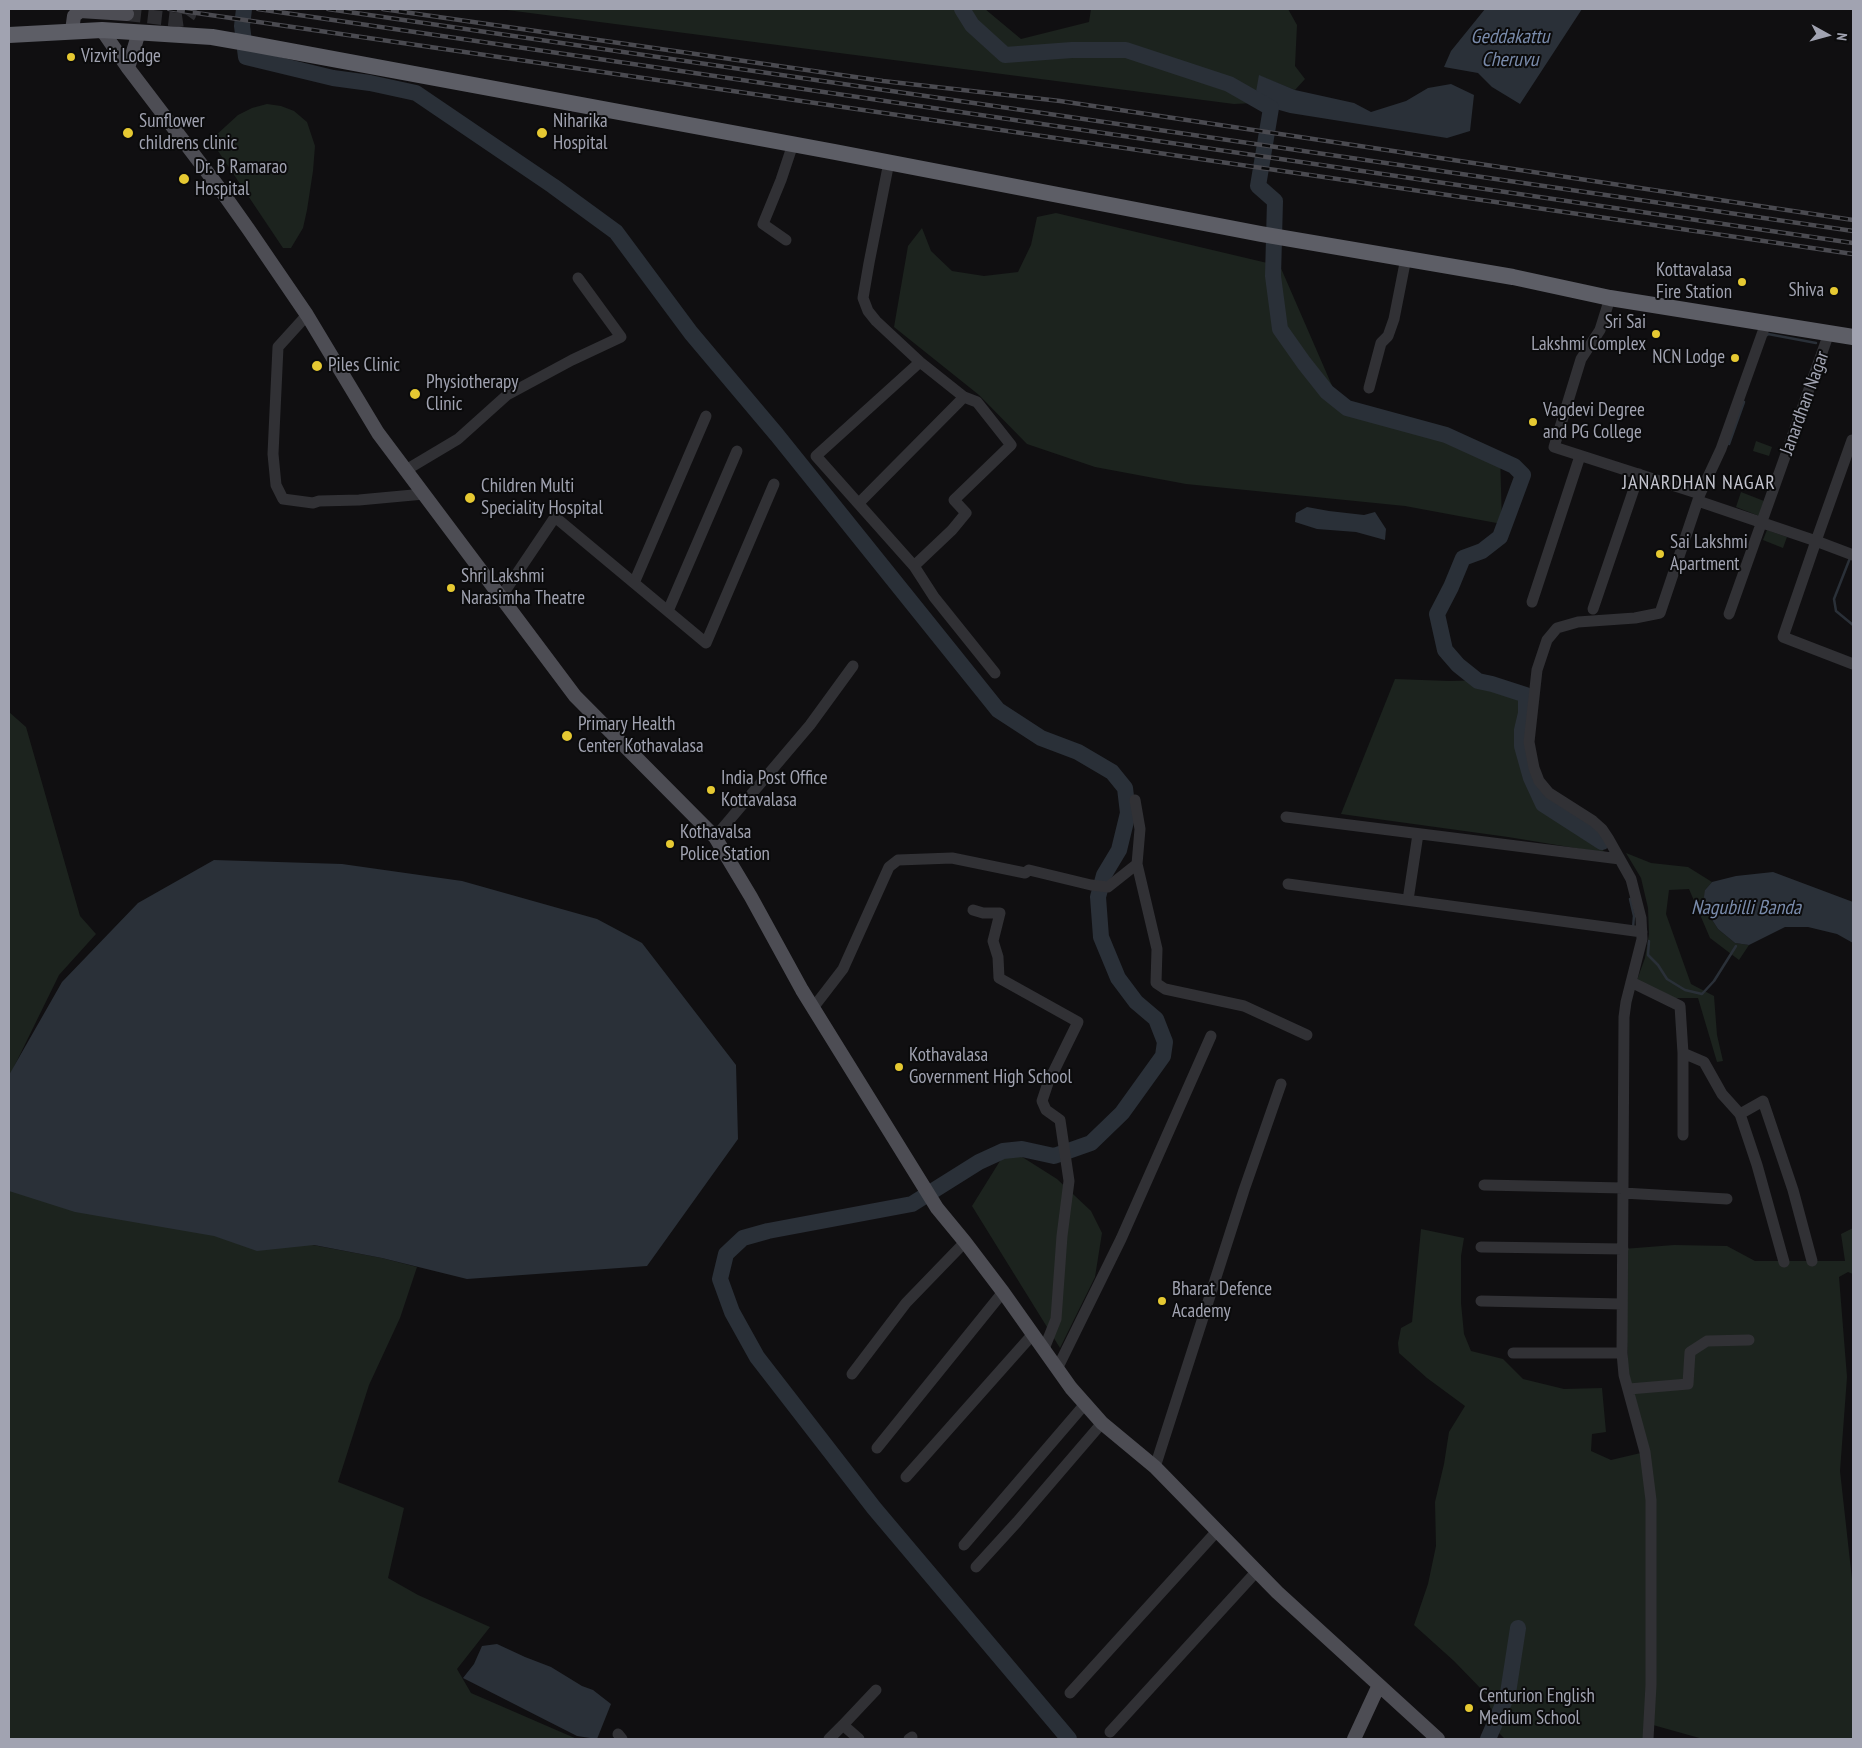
<!DOCTYPE html>
<style>
body{margin:0}
#map{position:relative;width:1862px;height:1748px;overflow:hidden;background:#100f11;font-family:"PT Sans Narrow",sans-serif}
canvas{display:block}
.frame{position:absolute;inset:0;border:10px solid #a1a3b1;pointer-events:none}
.north{position:absolute;left:1802px;top:10px;width:50px;height:50px;-webkit-text-stroke:4px #0b0b0c;paint-order:stroke;rotate:97deg;font-size:14px;font-weight:700;line-height:20px;text-align:center;color:#a1a3b1}
.north::after{content:'';display:block;margin:auto;width:18px;height:22px;background:#a1a3b1;clip-path:polygon(50% 0,100% 100%,50% 72%,0 100%)}
</style>
<div id="map">
<canvas width="1862" height="1748"></canvas>
<div class="frame"></div>
<div class="north">N</div>
</div>
<script>
const ctx = document.querySelector('canvas').getContext('2d');
ctx.lineJoin = 'round';
function paint(path, color) {
  ctx.fillStyle = color;
  ctx.fill(path, 'evenodd');
}
function toPath(rows) {
  const path = new Path2D();
  for (const r of rows) {
    path.moveTo(r[0], r[1]);
    for (let i = 2; i < r.length; i += 2) path.lineTo(r[i], r[i + 1]);
  }
  return path;
}
function trace(path, color, width, dash) {
  ctx.strokeStyle = color;
  ctx.lineWidth = width;
  ctx.lineCap = dash ? 'butt' : 'round';
  ctx.setLineDash(dash || []);
  ctx.stroke(path);
}
function write(font, color, halo, rows, align = 'center') {
  ctx.font = font + ' "PT Sans Narrow",sans-serif';
  ctx.lineWidth = 4;
  ctx.setLineDash([]);
  ctx.textBaseline = 'middle';
  ctx.strokeStyle = halo;
  ctx.fillStyle = color;
  for (const [text, x, y, turn = 0] of rows) {
    ctx.save();
    ctx.translate(x, y);
    ctx.rotate((+turn || 0) * Math.PI / 180);
    ctx.textAlign = isNaN(turn) ? turn : align;
    if (halo) ctx.strokeText(text, 0, 0);
    ctx.fillText(text, 0, 0);
    ctx.restore();
  }
}
const green = toPath([
 [499,9,985,9,1021,39,1089,22,1091,9,1288,9,1297,25,1295,66,1305,79,1295,90,1260,76,1254,103,1234,104],
 [267,104,281,106,294,111,307,122,315,146,313,171,307,210,303,228,291,248,283,248,212,142,214,137,238,115,252,108],
 [1056,213,1280,266,1340,404,1500,453,1502,524,1405,506,1186,484,1095,467,1027,444,979,395,894,327,908,246,922,228,931,251,952,271,984,276,1018,272,1031,245,1037,217],
 [1756,441,1772,447,1769,456,1753,451],
 [1741,492,1764,501,1759,516,1736,507],
 [1767,530,1787,537,1783,548,1763,540],
 [1395,679,1449,681,1491,680,1530,690,1519,731,1521,752,1531,789,1542,809,1578,829,1606,853,1508,837,1341,814],
 [9,712,26,727,80,916,96,934,59,975,9,1077],
 [1626,853,1651,863,1688,867,1712,882,1705,890,1705,897,1709,915,1718,929,1735,943,1749,945,1739,960,1710,938,1689,889,1669,890,1666,914,1691,984,1714,996,1717,1035,1723,1061,1717,1062,1698,998,1672,998,1637,980,1645,958,1649,934,1648,908,1641,878],
 [1008,1148,1057,1179,1091,1211,1102,1233,1095,1277,1060,1348,972,1206],
 [9,1188,382,1258,417,1267,400,1318,369,1385,338,1482,404,1508,388,1578,418,1595,490,1627,457,1669,471,1693,577,1739,9,1739],
 [1853,1228,1853,1274,1848,1272,1839,1277,1847,1377,1840,1471,1853,1588,1853,1739,1703,1739,1653,1725,1648,1739,1505,1739,1498,1732,1486,1694,1454,1661,1414,1625,1428,1584,1436,1546,1435,1502,1444,1464,1449,1432,1465,1406,1427,1378,1399,1353,1398,1343,1401,1328,1412,1322,1421,1229,1464,1238,1461,1256,1461,1303,1464,1334,1471,1351,1503,1359,1523,1379,1564,1389,1602,1388,1606,1432,1592,1434,1591,1451,1611,1460,1645,1452,1629,1389,1623,1249,1674,1245,1727,1246,1755,1261,1845,1261,1841,1234]
]);
const water = toPath([
 [1485,9,1582,9,1520,104,1492,87,1478,73,1444,67,1451,51],
 [1259,75,1295,90,1354,103,1371,112,1406,101,1428,88,1451,84,1474,95,1470,131,1447,138,1290,113,1254,103],
 [1307,507,1329,511,1364,515,1375,512,1386,529,1385,540,1356,532,1317,529,1295,522,1296,513],
 [214,860,342,864,462,881,597,919,642,943,736,1065,738,1139,647,1266,467,1279,382,1258,314,1245,257,1251,214,1236,75,1212,9,1191,9,1075,62,982,138,903],
 [1773,872,1853,902,1853,943,1837,934,1808,927,1785,927,1749,945,1735,943,1718,929,1709,915,1704,897,1705,890,1712,882,1736,876],
 [497,1644,525,1657,551,1667,582,1686,593,1690,611,1704,597,1739,577,1736,463,1678,474,1664,482,1646]
]);
const stream = toPath([
 [1767,335,1768,334,1816,343],
 [1729,444,1744,402],
 [1850,558,1834,599,1836,611,1853,625],
 [1630,899,1634,916,1633,928],
 [1649,941,1648,955,1658,965,1667,979,1685,990,1702,994,1714,981,1736,946]
]);
const river = toPath([
 [244,9,242,26,246,57,333,78,370,83,416,93,553,186,616,232,691,333,777,435,998,710,1041,738,1078,752,1112,772,1125,788,1128,813,1119,850,1104,875,1098,897,1101,937,1118,978,1136,1002,1156,1019,1165,1042,1163,1056,1122,1113,1091,1143,1054,1156,1022,1149,1003,1151,979,1162,912,1204,768,1231,743,1238,726,1254,720,1279,732,1312,757,1357,874,1508,1069,1739],
 [962,9,972,25,1005,55,1072,50,1126,50,1229,84,1271,108,1258,186,1275,201,1273,276,1280,329,1304,363,1327,392,1347,408,1446,435,1514,466,1523,475,1500,537,1482,551,1463,558,1451,587,1437,614,1445,650,1458,665,1478,681,1492,684,1526,695,1526,713,1522,730,1522,746,1531,778,1543,804,1602,842],
 [1488,1739,1508,1693,1518,1628]
]);
const majorTunnel = toPath([
 [127,14,179,20,186,19,189,15,190,9]
]);
const minor = toPath([
 [786,240,763,224,781,180,793,144],
 [1610,298,1600,330,1581,359,1554,447,1700,494],
 [307,315,278,347,273,454,276,485,283,499,313,503,319,501,359,500,424,494],
 [920,362,816,456,914,566,934,597,995,673],
 [1369,388,1381,343,1388,336,1394,319,1406,258],
 [406,470,458,439,507,395,572,360,621,337,578,278],
 [1698,501,1816,541,1852,440],
 [859,503,964,397,920,362,876,321,868,311,863,298,869,263,889,162],
 [1853,555,1816,541,1783,637,1853,664],
 [914,566,952,530,966,513,954,500,1011,445,977,402,964,397],
 [634,583,706,416],
 [501,597,555,517,706,643,774,484],
 [1532,602,1580,456],
 [1593,609,1639,474],
 [668,611,737,451],
 [1729,614,1829,333],
 [1135,800,1140,829,1137,864,1157,949,1156,983,1165,989,1244,1006,1307,1035],
 [1286,817,1620,859],
 [715,837,810,725,853,666],
 [1288,884,1642,932],
 [1408,900,1418,834],
 [973,910,983,913,1000,913,993,941,998,957,999,978,1078,1022,1048,1083,1042,1101,1046,1110,1060,1120,1069,1181,1062,1236,1056,1319,1044,1349],
 [1631,982,1680,1006,1683,1053,1683,1135],
 [813,1008,843,969,889,867,898,860,952,858,1025,873,1029,870,1091,885,1108,887,1137,864],
 [1683,1053,1704,1062,1722,1094,1740,1114,1757,1165,1784,1262],
 [1740,1114,1763,1101,1793,1190,1812,1261],
 [1484,1185,1623,1188],
 [1623,1193,1727,1199],
 [1481,1247,1623,1249],
 [1481,1301,1622,1304],
 [1513,1353,1622,1353],
 [1058,1367,1121,1239,1211,1036],
 [852,1374,906,1303,965,1242],
 [1629,1389,1688,1384,1690,1352,1707,1341,1749,1340],
 [877,1448,1003,1292],
 [1155,1467,1244,1190,1281,1084],
 [906,1477,1033,1334],
 [964,1545,1085,1404],
 [976,1567,1017,1522,1102,1423],
 [1070,1693,1217,1531],
 [843,1725,876,1690],
 [1110,1732,1256,1572],
 [618,1734,622,1739],
 [829,1739,843,1725,859,1739],
 [909,1739,912,1737],
 [1648,1739,1651,1685,1651,1500,1645,1452,1624,1375,1622,1353,1624,1017,1626,1002,1642,939,1641,918,1631,879,1608,838,1602,829,1593,821,1549,793,1539,781,1534,768,1529,742,1537,670,1547,640,1557,628,1578,622,1635,618,1660,613,1700,494,1721,449,1766,323]
]);
const major = toPath([
 [102,30,128,68,220,189,249,230,307,315,378,433,575,696,715,837,751,897,802,990,937,1208,965,1242,1003,1292,1071,1388,1102,1423,1155,1467,1277,1592,1438,1739],
 [72,31,74,16,80,11,127,14],
 [128,68,139,32],
 [1354,1739,1379,1685]
]);
const highway = toPath([
 [9,35,102,30,212,37,252,44,835,152,1261,234,1513,277,1610,298,1853,337]
]);
const rail = toPath([
 [169,9,1853,254],
 [258,9,1853,243],
 [328,9,1853,231],
 [383,9,883,81,1060,101,1853,220]
]);
const markers = [
 [71,57,5,"#e6c932"],
 [128,133,6,"#e6c932"],
 [542,133,6,"#e6c932"],
 [184,179,6,"#e6c932"],
 [1742,282,5,"#e6c932"],
 [1834,291,5,"#e6c932"],
 [1656,334,5,"#e6c932"],
 [1735,358,5,"#e6c932"],
 [317,366,6,"#e6c932"],
 [415,394,6,"#e6c932"],
 [1533,422,5,"#e6c932"],
 [470,498,6,"#e6c932"],
 [1660,554,5,"#e6c932"],
 [451,588,5,"#e6c932"],
 [567,736,6,"#e6c932"],
 [711,790,5,"#e6c932"],
 [670,844,5,"#e6c932"],
 [899,1067,5,"#e6c932"],
 [1162,1301,5,"#e6c932"],
 [1469,1708,5,"#e6c932"]
];
const poiNames = [
 ["Vizvit Lodge",81,57],
 ["Sunflower",139,122],
 ["childrens clinic",139,144],
 ["Niharika",553,122],
 ["Hospital",553,144],
 ["Dr. B Ramarao",195,168],
 ["Hospital",195,190],
 ["Kottavalasa",1732,271,"right"],
 ["Fire Station",1732,293,"right"],
 ["Shiva",1824,291,"right"],
 ["Sri Sai",1646,323,"right"],
 ["Lakshmi Complex",1646,345,"right"],
 ["NCN Lodge",1725,358,"right"],
 ["Piles Clinic",328,366],
 ["Physiotherapy",426,383],
 ["Clinic",426,405],
 ["Vagdevi Degree",1543,411],
 ["and PG College",1543,433],
 ["Children Multi",481,487],
 ["Speciality Hospital",481,509],
 ["Sai Lakshmi",1670,543],
 ["Apartment",1670,565],
 ["Shri Lakshmi",461,577],
 ["Narasimha Theatre",461,599],
 ["Primary Health",578,725],
 ["Center Kothavalasa",578,747],
 ["India Post Office",721,779],
 ["Kottavalasa",721,801],
 ["Kothavalsa",680,833],
 ["Police Station",680,855],
 ["Kothavalasa",909,1056],
 ["Government High School",909,1078],
 ["Bharat Defence",1172,1290],
 ["Academy",1172,1312],
 ["Centurion English",1479,1697],
 ["Medium School",1479,1719]
];
const streetNames = [
 ["Janardhan Nagar",1805,403,-70]
];
const waterNames = [
 ["Geddakattu",1510,37],
 ["Cheruvu",1510,60],
 ["Nagubilli Banda",1746,908]
];
const neighbourhoodNames = [
 ["JANARDHAN NAGAR",1699,483]
];
paint(green, '#1c231e');
paint(water, '#2a3038');
trace(stream, '#2a3038', 2.5);
trace(river, '#2a3038', 16);
trace(majorTunnel, '#2d2d31', 14, [14, 7]);
trace(minor, '#313135', 11);
trace(major, '#4d4d54', 14);
trace(highway, '#5d5e66', 16);
trace(rail, '#4a4a50', 4.5);
trace(rail, '#0b0b0c', 2.5, [8]);
for (const [x, y, r, color] of markers) {
  const dot = new Path2D();
  dot.arc(x, y, r, 0, 2 * Math.PI);
  ctx.fillStyle = color;
  ctx.fill(dot);
  trace(dot, '#0b0b0c', 2);
}
write('19px', '#a1a3b1', '#0b0b0c', poiNames, 'left');
write('19px', '#a1a3b1', '#0b0b0c', streetNames);
write('italic 20px', '#798bab', '#0b0b0c', waterNames);
ctx.letterSpacing = '1px';
write('20px', '#c2c3cd', '#0b0b0c', neighbourhoodNames);
ctx.letterSpacing = '0px';
</script>
